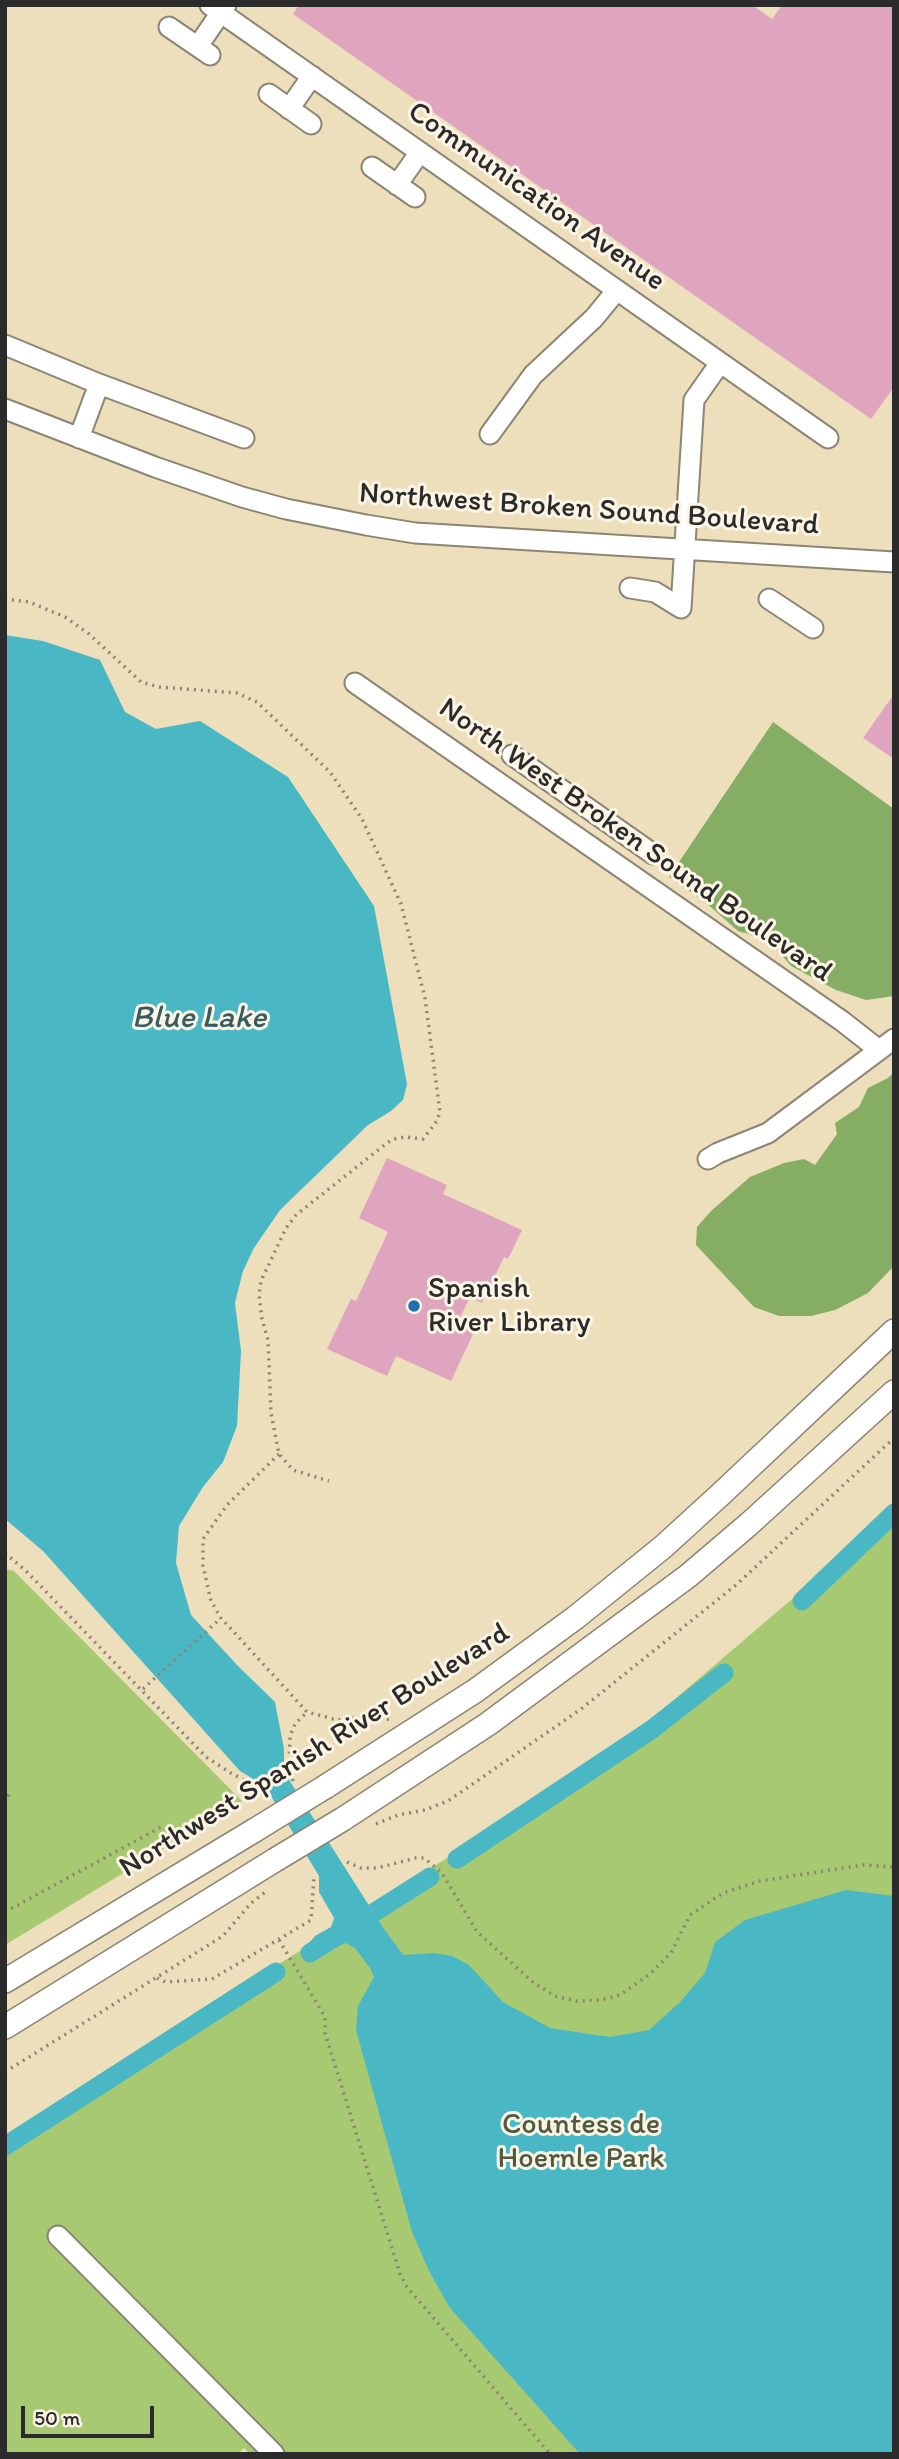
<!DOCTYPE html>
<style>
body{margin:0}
#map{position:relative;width:899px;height:2459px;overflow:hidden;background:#eddfbc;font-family:Itim,sans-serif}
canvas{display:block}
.frame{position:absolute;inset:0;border:7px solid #2b2b2b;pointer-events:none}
.scale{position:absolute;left:21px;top:2406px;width:133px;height:32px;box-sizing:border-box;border:4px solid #2b2b2b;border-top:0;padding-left:9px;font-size:21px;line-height:24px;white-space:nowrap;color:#2b2b2b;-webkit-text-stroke:5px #fcf5e5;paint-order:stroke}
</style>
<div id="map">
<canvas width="899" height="2459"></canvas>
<div class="frame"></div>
<div class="scale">50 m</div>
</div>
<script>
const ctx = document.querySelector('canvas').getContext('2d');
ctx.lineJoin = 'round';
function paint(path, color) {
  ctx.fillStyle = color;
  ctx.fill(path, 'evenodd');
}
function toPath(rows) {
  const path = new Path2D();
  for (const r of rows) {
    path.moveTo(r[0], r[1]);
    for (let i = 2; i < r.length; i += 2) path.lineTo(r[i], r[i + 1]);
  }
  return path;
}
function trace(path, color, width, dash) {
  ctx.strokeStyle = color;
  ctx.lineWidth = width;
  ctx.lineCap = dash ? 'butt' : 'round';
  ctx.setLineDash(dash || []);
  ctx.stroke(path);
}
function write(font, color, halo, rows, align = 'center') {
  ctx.font = font + ' Itim,sans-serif';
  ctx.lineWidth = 6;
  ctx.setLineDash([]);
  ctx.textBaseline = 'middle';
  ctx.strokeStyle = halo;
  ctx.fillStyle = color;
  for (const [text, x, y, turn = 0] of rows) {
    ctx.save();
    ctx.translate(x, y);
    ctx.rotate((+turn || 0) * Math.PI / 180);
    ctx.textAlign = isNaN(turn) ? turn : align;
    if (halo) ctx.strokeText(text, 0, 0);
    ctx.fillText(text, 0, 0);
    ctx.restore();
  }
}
const green = toPath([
 [894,1512,894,2454,250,2454,244,2448,237,2454,5,2454,5,2137,607,1757],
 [5,1569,14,1571,242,1801,5,1945]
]);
const forest = toPath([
 [773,722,894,809,894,996,866,1000,836,990,791,966,769,940,738,931,704,901,669,877],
 [894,1072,894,1266,868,1293,835,1310,811,1316,779,1316,754,1307,696,1245,697,1227,711,1211,750,1177,784,1163,804,1159,815,1165,837,1134,835,1123,859,1107,868,1088,888,1078]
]);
const water = toPath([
 [5,635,43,641,100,660,125,712,156,729,200,721,288,777,374,906,407,1084,403,1100,391,1111,368,1125,280,1210,254,1248,243,1271,235,1303,241,1351,237,1426,223,1462,203,1487,179,1526,176,1563,191,1615,238,1666,275,1702,284,1749,284,1772,384,1929,403,1955,435,1953,452,1956,469,1965,503,2002,550,2028,610,2037,649,2030,680,2002,705,1973,715,1942,745,1920,846,1890,894,1896,894,2454,580,2454,450,2308,429,2271,412,2232,356,2030,358,2006,374,1977,370,1968,355,1948,345,1943,318,1957,311,1955,308,1950,310,1942,315,1936,331,1927,334,1918,319,1892,319,1876,265,1786,240,1771,43,1551,5,1519]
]);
const canal = toPath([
 [802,1601,894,1513],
 [457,1859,651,1730,724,1673],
 [310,1953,430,1877],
 [5,2146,276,1972]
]);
const building = toPath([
 [299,5,752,5,772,19,782,5,894,5,894,387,871,419,293,14],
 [894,694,894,759,863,738],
 [387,1158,447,1185,443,1194,522,1230,508,1259,504,1257,482,1303,470,1297,458,1322,475,1330,451,1381,396,1356,387,1376,327,1349,351,1299,356,1301,388,1232,359,1218]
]);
const path = toPath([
 [5,599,29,602,65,617,89,634,141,682,159,687,237,693,257,702,330,772,362,819,401,904,425,998,440,1112,437,1121,423,1139,405,1137,394,1139,387,1143,296,1215,286,1228,261,1281,259,1295,262,1319,268,1340,271,1413,279,1454,293,1470,329,1481],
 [279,1454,227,1505,203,1539,203,1566,211,1601,221,1618,307,1712,337,1720,374,1716,391,1720],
 [5,1553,26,1571,206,1757,234,1775,255,1785,266,1798],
 [143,1689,221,1618],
 [293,1781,289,1767,290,1736,295,1724,307,1712],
 [5,1789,9,1794,5,1803],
 [376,1824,398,1815,425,1810,448,1801,581,1709,736,1585,894,1438],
 [347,1862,361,1868,377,1868,416,1858,424,1858,442,1873,477,1932,534,1983,555,1996,576,2001,601,2000,620,1995,650,1974,671,1953,690,1915,723,1893,760,1881,843,1868,864,1865,894,1867],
 [5,1912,163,1826],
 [279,1940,325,2017,325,2033,400,2274,407,2287,550,2454],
 [157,1978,166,1982,212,1979,311,1920,314,1877],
 [5,2072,223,1936,251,1903,268,1890]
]);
const minor = toPath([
 [210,5,828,438],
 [169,27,210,55],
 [198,46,226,5],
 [269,94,311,124],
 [289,109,312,76],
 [372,167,415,197],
 [397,185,420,152],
 [5,345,99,384,244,438],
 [5,409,155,467,242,497,286,509,366,525,415,533,894,562],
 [490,434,533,375,594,318,617,290],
 [79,438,99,384],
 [630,588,655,592,681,608,694,400,720,363],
 [769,599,813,628],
 [355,683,842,1021,879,1050],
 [512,755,653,854],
 [708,1159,718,1153,768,1133,894,1039],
 [58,2236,274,2454]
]);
const major = toPath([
 [325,1787,475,1691,575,1618,663,1547,721,1494,894,1331],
 [343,1819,488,1724,688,1576,749,1524,894,1392],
 [5,1981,255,1830],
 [5,2027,275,1860]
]);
const majorBridge = toPath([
 [255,1830,325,1787],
 [275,1860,343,1819]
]);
const markers = [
 [414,1306,7,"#1f6fb2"]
];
const streetNames = [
 ["Communication Avenue",536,197,35],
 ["Northwest Broken Sound Boulevard",589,510,4],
 ["North West Broken Sound Boulevard",635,841,35],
 ["Northwest Spanish River Boulevard",315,1751,-32]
];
const poiNames = [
 ["Spanish",428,1289],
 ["River Library",428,1323]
];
const parkNames = [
 ["Countess de",581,2125],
 ["Hoernle Park",581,2159]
];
const waterNames = [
 ["Blue Lake",199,1019]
];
paint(green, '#a7c971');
paint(forest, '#85ad63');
paint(water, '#4ab8c4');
trace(canal, '#4ab8c4', 19);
paint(building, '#dfa5bf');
trace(minor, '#8c8574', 23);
trace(major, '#8c8574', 26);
trace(path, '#8c8574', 3.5, [2, 5]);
trace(minor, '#fff', 19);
trace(major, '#fff', 23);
trace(majorBridge, '#8c8574', 26, []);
trace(majorBridge, '#fff', 23);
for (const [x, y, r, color] of markers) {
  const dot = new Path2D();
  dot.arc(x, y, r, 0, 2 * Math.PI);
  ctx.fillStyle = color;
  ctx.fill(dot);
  trace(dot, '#fcf5e5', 2.5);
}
write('30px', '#2b2b2b', '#fcf5e5', streetNames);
write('30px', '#2b2b2b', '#fcf5e5', poiNames, 'left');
write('30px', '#505a40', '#fcf5e5', parkNames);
write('italic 32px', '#365c61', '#fcf5e5', waterNames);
</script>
